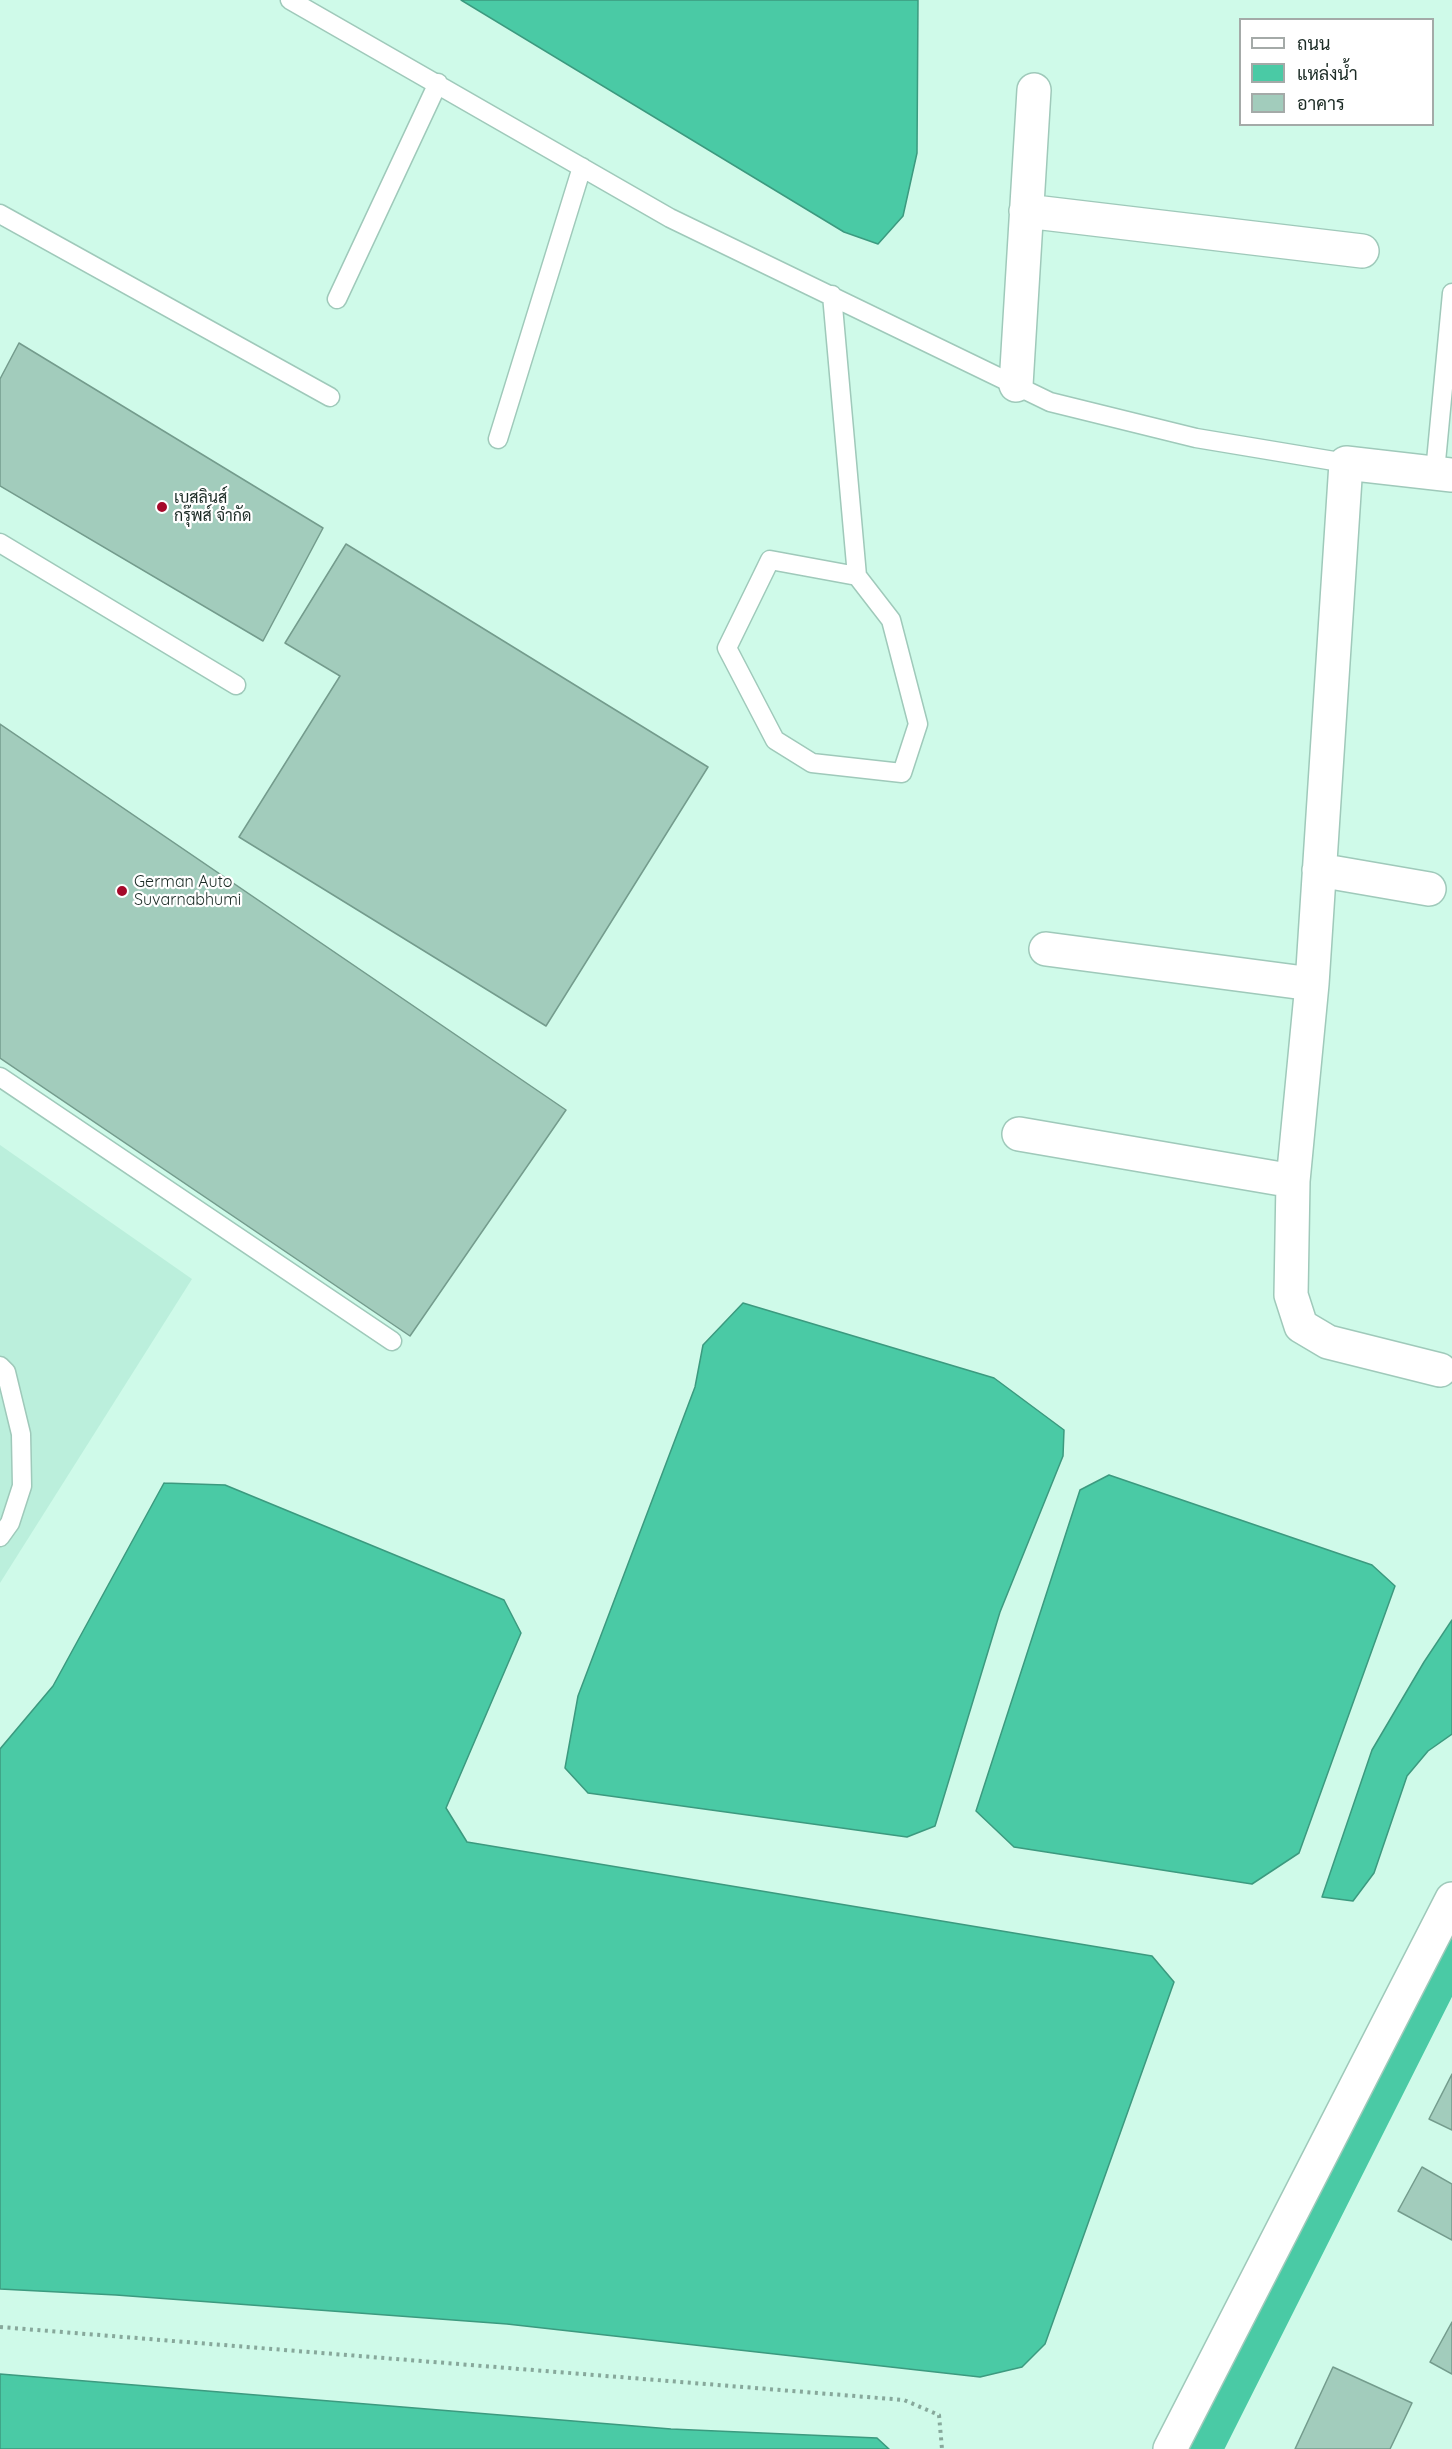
<!DOCTYPE html>
<meta charset="utf-8">
<style>
body{margin:0}
#map{position:relative;width:1452px;height:2449px;overflow:hidden;background:#cffae9;font-family:Quicksand,Sarabun,sans-serif}
canvas{display:block}
.legend{position:absolute;left:1239px;top:18px;width:195px;height:108px;box-sizing:border-box;background:#fff;border:2px solid #a4aaa8;margin:0;padding:8px 10px;list-style:none;font-size:18px;color:#1b2b25}
.legend li{display:flex;align-items:center;gap:12px;height:30px}
.legend b{width:30px;border:2px solid #a4aaa8}
</style>
<div id="map">
<canvas width="1452" height="2449"></canvas>
<ul class="legend">
<li><b style="height:8px;background:#fff"></b>ถนน</li>
<li><b style="height:16px;background:#4acaa5"></b>แหล่งน้ำ</li>
<li><b style="height:16px;background:#a2ccbc"></b>อาคาร</li>
</ul>
</div>
<script>
const ctx = document.querySelector('canvas').getContext('2d');
ctx.lineJoin = 'round';
function paint(path, color) {
  ctx.fillStyle = color;
  ctx.fill(path, 'evenodd');
}
function toPath(rows) {
  const path = new Path2D();
  for (const r of rows) {
    path.moveTo(r[0], r[1]);
    for (let i = 2; i < r.length; i += 2) path.lineTo(r[i], r[i + 1]);
  }
  return path;
}
function trace(path, color, width, dash) {
  ctx.strokeStyle = color;
  ctx.lineWidth = width;
  ctx.lineCap = dash ? 'butt' : 'round';
  ctx.setLineDash(dash || []);
  ctx.stroke(path);
}
function write(font, color, halo, rows, align = 'center') {
  ctx.font = font + ' Quicksand,Sarabun,sans-serif';
  ctx.lineWidth = 4.5;
  ctx.setLineDash([]);
  ctx.textBaseline = 'middle';
  ctx.strokeStyle = halo;
  ctx.fillStyle = color;
  for (const [text, x, y, turn = 0] of rows) {
    ctx.save();
    ctx.translate(x, y);
    ctx.rotate((+turn || 0) * Math.PI / 180);
    ctx.textAlign = isNaN(turn) ? turn : align;
    if (halo) ctx.strokeText(text, 0, 0);
    ctx.fillText(text, 0, 0);
    ctx.restore();
  }
}
const built = toPath([
 [0,1145,192,1279,0,1583]
]);
const water = toPath([
 [461,0,918,0,917,153,903,216,878,244,844,232,461,0],
 [743,1303,994,1378,1064,1430,1063,1456,1000,1612,935,1826,907,1837,588,1793,565,1768,578,1696,695,1387,703,1345,743,1303],
 [1109,1475,1372,1565,1395,1586,1299,1853,1252,1884,1014,1847,976,1811,1080,1490,1109,1475],
 [164,1483,225,1485,504,1600,521,1633,446,1808,467,1842,1152,1956,1174,1982,1045,2344,1022,2367,980,2377,507,2324,116,2295,0,2289,0,1749,53,1686,164,1483],
 [1452,1620,1452,1734,1428,1751,1407,1776,1374,1873,1353,1901,1322,1897,1372,1750,1424,1662,1452,1620],
 [0,2374,671,2429,877,2438,889,2449,0,2449,0,2374]
]);
const canal = toPath([
 [1201,2449,1452,1950]
]);
const building = toPath([
 [19,343,323,528,263,641,0,486,0,379,19,343],
 [346,544,708,767,546,1026,239,837,340,676,285,643,346,544],
 [0,724,566,1110,410,1336,0,1058,0,724],
 [1452,2074,1452,2130,1429,2119,1452,2074],
 [1422,2167,1452,2184,1452,2240,1398,2211,1422,2167],
 [1452,2322,1452,2374,1430,2362,1452,2322],
 [1333,2367,1412,2403,1390,2449,1295,2449,1333,2367]
]);
const path = toPath([
 [0,2327,904,2400,939,2415,942,2449]
]);
const service = toPath([
 [290,0,670,218,1050,402,1196,438,1346,463],
 [0,214,330,397],
 [832,295,857,576,891,620,918,724,902,773,812,763,775,740,727,648,770,560,857,576],
 [337,299,438,83],
 [498,439,582,167],
 [1435,472,1452,293],
 [0,543,236,685],
 [0,1077,392,1341],
 [0,1366,6,1372,21,1434,22,1486,10,1523,0,1537]
]);
const minor = toPath([
 [1026,211,1362,251],
 [1016,385,1034,90],
 [1319,870,1429,889],
 [1046,949,1312,984],
 [1019,1134,1293,1181],
 [1440,1370,1328,1342,1301,1326,1291,1295,1293,1181,1312,984,1346,463,1452,475],
 [1170,2449,1452,1899]
]);
const markers = [
 [162,507,6,"#a5092a"],
 [122,891,6,"#a5092a"]
];
const poiNames = [
 ["เบสลินส์",174,498],
 ["กรุ๊พส์ จำกัด",174,516],
 ["German Auto",134,882],
 ["Suvarnabhumi",134,900]
];
paint(built, '#bbefdc');
paint(water, '#4acaa5');
trace(water, '#3c9a7f', 1.5);
trace(canal, '#4acaa5', 42);
paint(building, '#a2ccbc');
trace(building, '#749c8d', 1.5);
trace(service, '#9fc9ba', 21);
trace(minor, '#9fc9ba', 36);
trace(path, '#87a89b', 4, [3, 4.5]);
trace(service, '#fff', 18);
trace(minor, '#fff', 33);
for (const [x, y, r, color] of markers) {
  const dot = new Path2D();
  dot.arc(x, y, r, 0, 2 * Math.PI);
  ctx.fillStyle = color;
  ctx.fill(dot);
  trace(dot, '#fff', 2);
}
write('16px', '#1b2b25', '#fff', poiNames, 'left');
</script>
